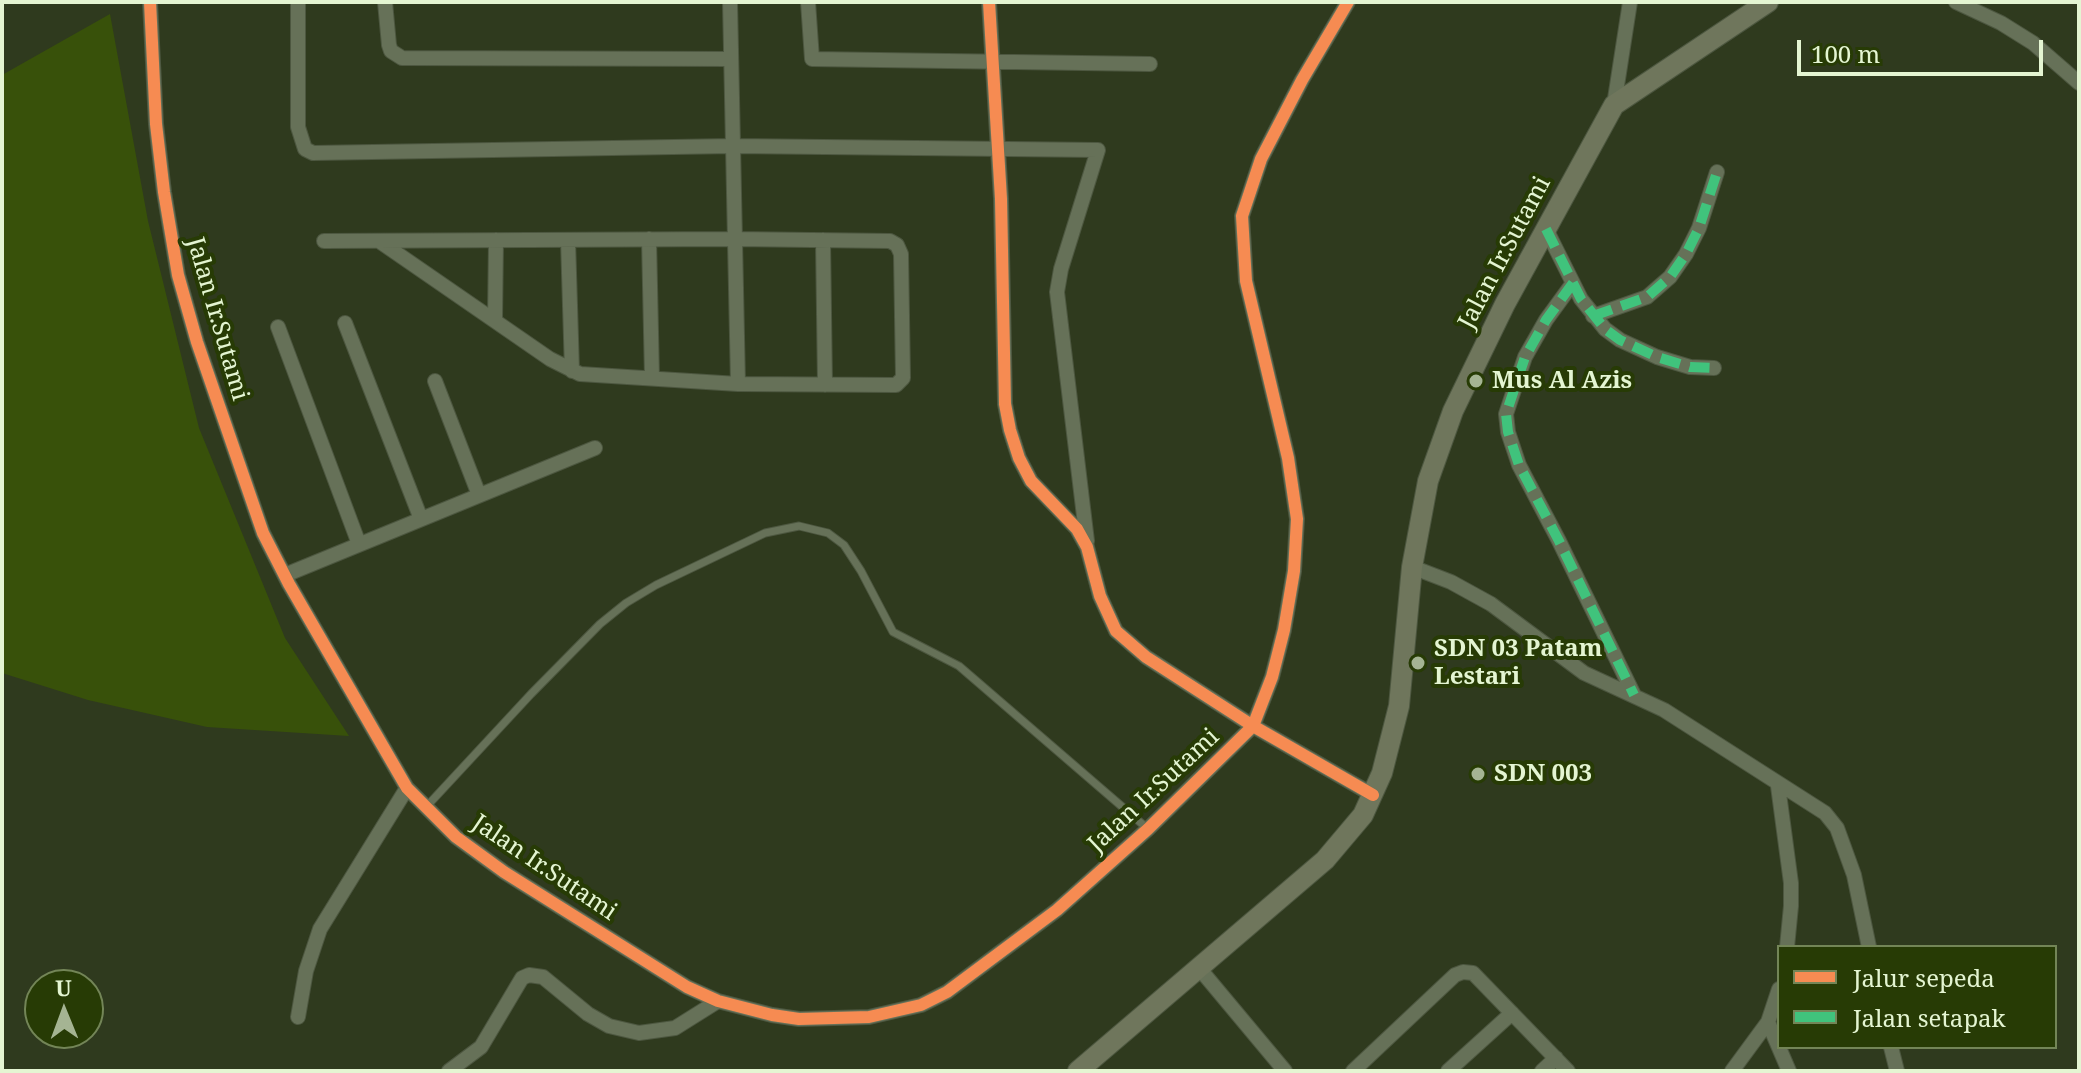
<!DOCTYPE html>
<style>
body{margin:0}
#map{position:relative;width:2081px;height:1073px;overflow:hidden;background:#2f3a1e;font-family:"Noto Serif",serif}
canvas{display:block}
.frame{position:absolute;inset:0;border:4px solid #e4f5d2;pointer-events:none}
.legend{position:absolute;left:1777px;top:945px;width:280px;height:104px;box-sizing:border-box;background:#273b05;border:2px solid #738557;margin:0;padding:10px 14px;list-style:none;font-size:24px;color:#e4f5d2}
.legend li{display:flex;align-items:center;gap:16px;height:40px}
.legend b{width:40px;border:2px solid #738557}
.north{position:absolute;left:24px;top:969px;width:80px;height:80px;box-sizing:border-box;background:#273b05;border:2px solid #738557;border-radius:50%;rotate:359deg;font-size:22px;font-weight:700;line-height:32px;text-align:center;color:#e4f5d2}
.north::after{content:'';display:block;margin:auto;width:28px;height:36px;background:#a5b493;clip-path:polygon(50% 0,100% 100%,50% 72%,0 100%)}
.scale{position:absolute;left:1797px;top:40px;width:246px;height:36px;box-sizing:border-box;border:4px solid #e4f5d2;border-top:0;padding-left:10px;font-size:24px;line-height:28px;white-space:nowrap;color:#e4f5d2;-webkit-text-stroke:6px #273b05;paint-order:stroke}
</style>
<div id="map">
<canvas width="2081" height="1073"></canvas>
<div class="frame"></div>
<ul class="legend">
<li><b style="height:10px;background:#f68b52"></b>Jalur sepeda</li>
<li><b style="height:10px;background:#40c37c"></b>Jalan setapak</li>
</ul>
<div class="north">U</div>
<div class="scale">100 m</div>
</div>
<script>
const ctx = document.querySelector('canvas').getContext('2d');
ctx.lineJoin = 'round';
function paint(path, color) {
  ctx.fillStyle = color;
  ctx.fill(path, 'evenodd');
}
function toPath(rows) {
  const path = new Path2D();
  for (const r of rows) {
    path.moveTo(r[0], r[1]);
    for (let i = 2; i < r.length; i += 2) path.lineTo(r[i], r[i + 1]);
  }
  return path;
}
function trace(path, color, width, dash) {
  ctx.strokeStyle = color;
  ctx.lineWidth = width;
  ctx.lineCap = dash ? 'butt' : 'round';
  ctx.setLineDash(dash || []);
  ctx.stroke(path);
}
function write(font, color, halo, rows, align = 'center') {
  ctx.font = font + ' "Noto Serif",serif';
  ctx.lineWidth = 8;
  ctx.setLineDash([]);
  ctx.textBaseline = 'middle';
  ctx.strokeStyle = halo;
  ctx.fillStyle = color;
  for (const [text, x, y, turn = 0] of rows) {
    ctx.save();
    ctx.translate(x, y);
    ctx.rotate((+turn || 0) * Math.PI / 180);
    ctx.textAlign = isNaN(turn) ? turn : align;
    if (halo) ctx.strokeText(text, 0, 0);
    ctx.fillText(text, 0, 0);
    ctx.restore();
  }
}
const green = toPath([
 [110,14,148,221,199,428,285,638,349,736,207,727,88,700,2,673,2,75]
]);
const lane = toPath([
 [427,806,531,694,600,624,626,603,656,585,765,533,799,526,828,533,844,545,861,571,893,632,959,666,1148,829]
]);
const street = toPath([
 [150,2,156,124,164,192,178,275,197,342,263,533,289,584,407,788,456,837,504,872,687,987,718,1001,772,1015,799,1019,869,1017,921,1005,947,992,1057,910,1148,829,1253,726,1373,795],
 [298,2,298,127,305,149,313,153,733,146,1098,150,1061,269,1057,292,1087,541],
 [385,2,389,45,391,51,402,58,731,59],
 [730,2,738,384],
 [808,2,812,59,1150,64],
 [989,2,1001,199,1005,404,1010,430,1019,458,1031,481,1077,529,1087,547,1100,596,1116,631,1146,657,1253,726,1272,677,1284,630,1294,571,1297,519,1288,458,1246,281,1242,216,1261,159,1302,80,1348,2],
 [1956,2,2001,23,2033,43,2079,83],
 [1614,105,1630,2],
 [1546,229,1581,299,1605,329,1620,340,1657,357,1690,367,1714,368],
 [649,239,652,378],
 [568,240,572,371],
 [823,240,825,385],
 [324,241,734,239,890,241,897,245,901,254,903,378,896,385,738,384,580,374,550,359,379,241],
 [1573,283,1546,320,1525,357,1506,414,1508,432,1519,465,1559,541,1634,695],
 [1593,316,1647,297,1670,277,1686,254,1699,228,1717,172],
 [495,321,496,240],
 [345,323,421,519],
 [278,327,359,544],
 [435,381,479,495],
 [1412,567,1451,582,1491,604,1584,673,1664,710,1825,813,1837,828,1854,875,1869,947],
 [285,575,595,448],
 [1778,786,1791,883,1791,906,1787,947],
 [1199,968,1285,1071],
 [1779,989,1768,1022,1789,1071],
 [298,1017,306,971,320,929,407,788],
 [1891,1047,1897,1071],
 [449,1071,481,1047,522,978,529,975,543,977,588,1014,609,1026,639,1033,675,1028,718,1001],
 [1353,1071,1455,975,1463,972,1473,973,1568,1071],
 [1448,1071,1512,1013],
 [1542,1071,1556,1058],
 [1732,1071,1768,1022]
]);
const secondary = toPath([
 [1078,1071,1325,860,1363,815,1382,773,1399,706,1412,567,1428,481,1453,411,1505,304,1614,105,1768,2]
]);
const quiet = toPath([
 [1546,229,1581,299,1605,329,1620,340,1657,357,1690,367,1714,368],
 [1573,283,1546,320,1525,357,1506,414,1508,432,1519,465,1559,541,1634,695],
 [1593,316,1647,297,1670,277,1686,254,1699,228,1717,172]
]);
const cycleway = toPath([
 [150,2,156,124,164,192,178,275,197,342,263,533,289,584,407,788,456,837,504,872,687,987,718,1001,772,1015,799,1019,869,1017,921,1005,947,992,1057,910,1148,829,1253,726,1373,795],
 [989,2,1001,199,1005,404,1010,430,1019,458,1031,481,1077,529,1087,547,1100,596,1116,631,1146,657,1253,726,1272,677,1284,630,1294,571,1297,519,1288,458,1246,281,1242,216,1261,159,1302,80,1348,2]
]);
const markers = [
 [1476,381,8,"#a5b493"],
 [1418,663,8,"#a5b493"],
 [1478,774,8,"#a5b493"]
];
const streetNames = [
 ["Jalan Ir.Sutami",1505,253,-62],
 ["Jalan Ir.Sutami",217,319,74],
 ["Jalan Ir.Sutami",1154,791,-43],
 ["Jalan Ir.Sutami",544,868,34]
];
const poiNames = [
 ["Mus Al Azis",1492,381],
 ["SDN 03 Patam",1434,649],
 ["Lestari",1434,677],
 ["SDN 003",1494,774]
];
paint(green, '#38510a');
trace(lane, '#4d5740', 9);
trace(street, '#4d5740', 16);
trace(secondary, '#4d5740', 22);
trace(lane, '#667158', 7);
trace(street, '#667158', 14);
trace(secondary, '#6f765c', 20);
trace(quiet, '#40c37c', 10, [20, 10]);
trace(cycleway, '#f68b52', 12);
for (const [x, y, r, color] of markers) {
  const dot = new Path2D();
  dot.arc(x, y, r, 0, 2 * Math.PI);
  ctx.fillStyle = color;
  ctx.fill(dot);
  trace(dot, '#273b05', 3);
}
write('24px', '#e4f5d2', '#273b05', streetNames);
write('bold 24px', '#e4f5d2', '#273b05', poiNames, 'left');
</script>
